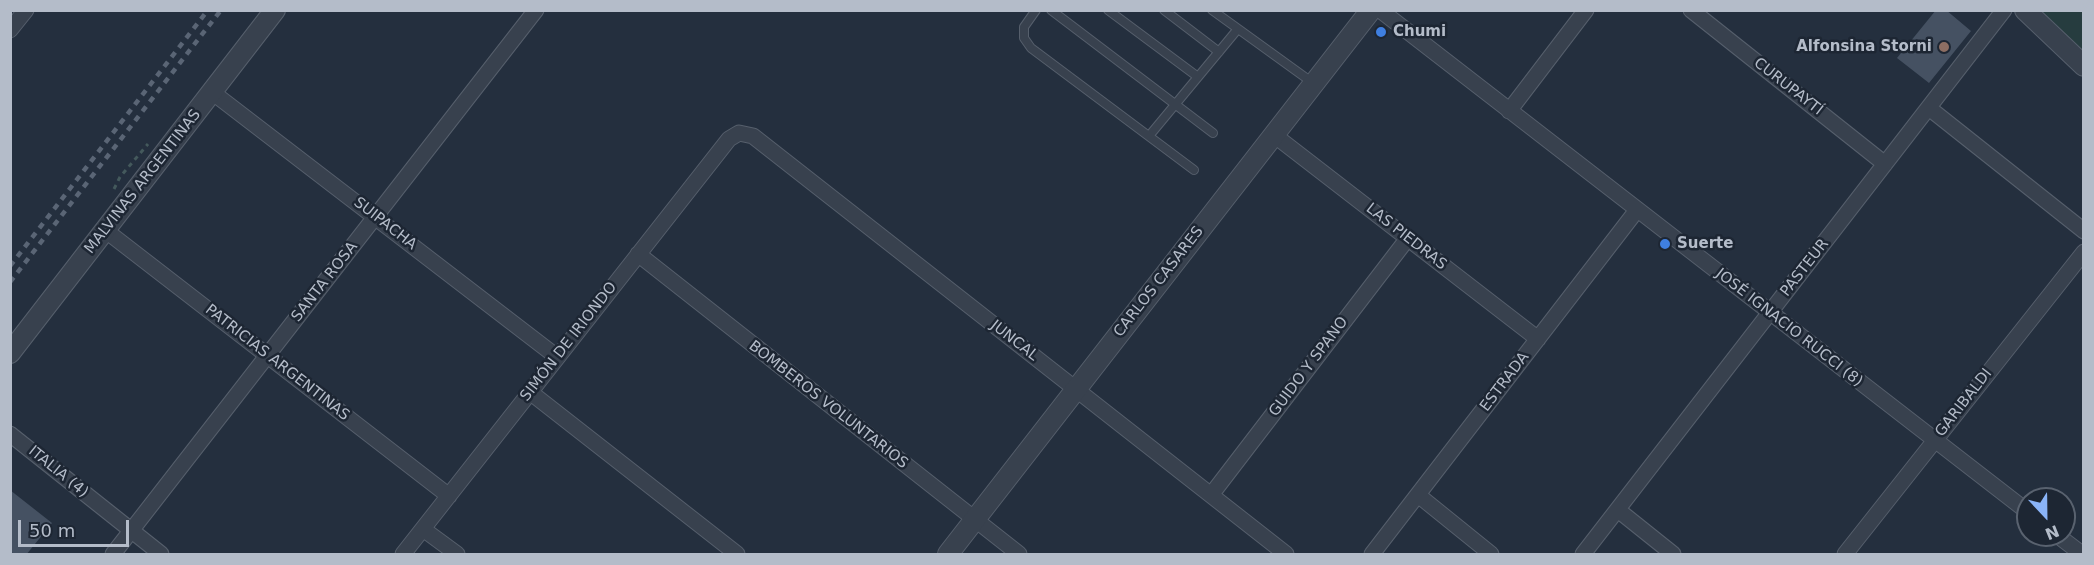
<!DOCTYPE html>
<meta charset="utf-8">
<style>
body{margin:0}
#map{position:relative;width:2094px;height:565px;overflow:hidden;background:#242f3e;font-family:"DejaVu Sans",sans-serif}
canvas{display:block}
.frame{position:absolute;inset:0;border:12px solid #b4bcc9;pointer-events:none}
.north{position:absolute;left:2016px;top:487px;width:60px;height:60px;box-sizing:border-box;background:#1d2633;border:2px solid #59626f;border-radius:50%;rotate:158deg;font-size:16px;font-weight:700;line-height:24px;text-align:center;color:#b4bcc9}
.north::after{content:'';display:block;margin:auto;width:21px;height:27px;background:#8ab4f8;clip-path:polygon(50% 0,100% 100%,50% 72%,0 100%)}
.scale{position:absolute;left:18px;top:520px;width:111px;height:27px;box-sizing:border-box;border:3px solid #b4bcc9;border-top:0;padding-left:8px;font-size:18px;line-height:21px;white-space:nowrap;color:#b4bcc9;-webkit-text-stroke:4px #1d2633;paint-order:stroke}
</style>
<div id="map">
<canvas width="2094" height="565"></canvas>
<div class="frame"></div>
<div class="north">N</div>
<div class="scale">50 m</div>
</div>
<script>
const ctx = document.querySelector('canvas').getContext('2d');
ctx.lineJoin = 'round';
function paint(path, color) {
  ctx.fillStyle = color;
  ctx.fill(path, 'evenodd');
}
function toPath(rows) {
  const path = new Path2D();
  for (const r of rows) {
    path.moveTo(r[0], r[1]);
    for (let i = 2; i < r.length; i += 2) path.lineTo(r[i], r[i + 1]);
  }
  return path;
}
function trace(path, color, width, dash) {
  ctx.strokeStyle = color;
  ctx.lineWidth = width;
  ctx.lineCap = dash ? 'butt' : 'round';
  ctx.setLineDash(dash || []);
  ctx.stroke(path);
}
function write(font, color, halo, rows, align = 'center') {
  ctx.font = font + ' "DejaVu Sans",sans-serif';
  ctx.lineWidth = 5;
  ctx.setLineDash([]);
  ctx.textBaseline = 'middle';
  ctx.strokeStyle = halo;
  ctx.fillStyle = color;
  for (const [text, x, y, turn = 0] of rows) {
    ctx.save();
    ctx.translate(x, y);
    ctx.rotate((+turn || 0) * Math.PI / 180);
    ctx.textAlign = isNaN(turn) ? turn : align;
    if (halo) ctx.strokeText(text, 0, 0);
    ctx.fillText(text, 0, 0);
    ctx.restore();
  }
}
const green = toPath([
 [2033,11,2083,11,2083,55]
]);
const building = toPath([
 [1936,10,1946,10,1971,31,1929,83,1897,58],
 [10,490,52,523,26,555,15,555,10,551]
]);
const path = toPath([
 [114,189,120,177,148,144]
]);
const service = toPath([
 [1036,10,1024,27,1024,38,1031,48,1194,170],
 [1051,10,1213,133],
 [1108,10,1198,77],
 [1164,10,1219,52],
 [1212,10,1313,83],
 [1149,136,1237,30]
]);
const minor = toPath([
 [1380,10,2028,512],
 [1691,10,1885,164],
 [10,30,26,10],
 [212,92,557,357],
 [1929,108,2084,231],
 [1509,111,1586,10],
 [1274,135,1538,339],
 [105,230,449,496],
 [638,254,1019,554],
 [530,392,737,554],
 [10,434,161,554],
 [1211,495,1408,238],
 [1418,495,1491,554],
 [1618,510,1673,554],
 [423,529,457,554],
 [2057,535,2082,554],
 [113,554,536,10],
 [403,554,729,139,739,133,753,136,1286,554],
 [1372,554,1637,210],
 [1583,554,2004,10],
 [1845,554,2084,252]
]);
const tertiary = toPath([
 [2025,10,2084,66],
 [10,353,275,10],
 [948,554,1371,10]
]);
const rail = toPath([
 [10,266,208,10],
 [10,282,221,10]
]);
const markers = [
 [1381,32,6,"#3f7fe0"],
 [1944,47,6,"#8d6e63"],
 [1665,244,6,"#3f7fe0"]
];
const poiNames = [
 ["Chumi",1393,32],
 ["Alfonsina Storni",1932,47,"right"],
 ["Suerte",1677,244]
];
const streetNames = [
 ["CURUPAYTÍ",1788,87,38],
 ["MALVINAS ARGENTINAS",143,182,-52],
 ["SUIPACHA",385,224,38],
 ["LAS PIEDRAS",1406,237,38],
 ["PASTEUR",1805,268,-52],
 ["SANTA ROSA",325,282,-52],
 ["CARLOS CASARES",1159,282,-52],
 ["JOSÉ IGNACIO RUCCI (8)",1789,328,38],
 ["JUNCAL",1014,341,38],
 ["SIMÓN DE IRIONDO",569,342,-52],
 ["PATRICIAS ARGENTINAS",277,363,38],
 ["GUIDO Y SPANO",1309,367,-53],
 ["ESTRADA",1505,382,-53],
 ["GARIBALDI",1964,403,-52],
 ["BOMBEROS VOLUNTARIOS",828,405,38],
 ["ITALIA (4)",58,472,39]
];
paint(green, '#263c3f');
paint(building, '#455162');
trace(service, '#565f6c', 10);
trace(minor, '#565f6c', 17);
trace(tertiary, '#565f6c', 22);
trace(path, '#44595c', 3, [4.5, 4.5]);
trace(service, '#38414e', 8);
trace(minor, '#38414e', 15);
trace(tertiary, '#38414e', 20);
trace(rail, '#5a6575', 4.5, [6, 6]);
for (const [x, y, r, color] of markers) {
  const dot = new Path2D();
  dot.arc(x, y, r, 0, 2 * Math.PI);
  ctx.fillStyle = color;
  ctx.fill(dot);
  trace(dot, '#1d2633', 2);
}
write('bold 15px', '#b4bcc9', '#1d2633', poiNames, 'left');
write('15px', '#b4bcc9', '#1d2633', streetNames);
</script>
